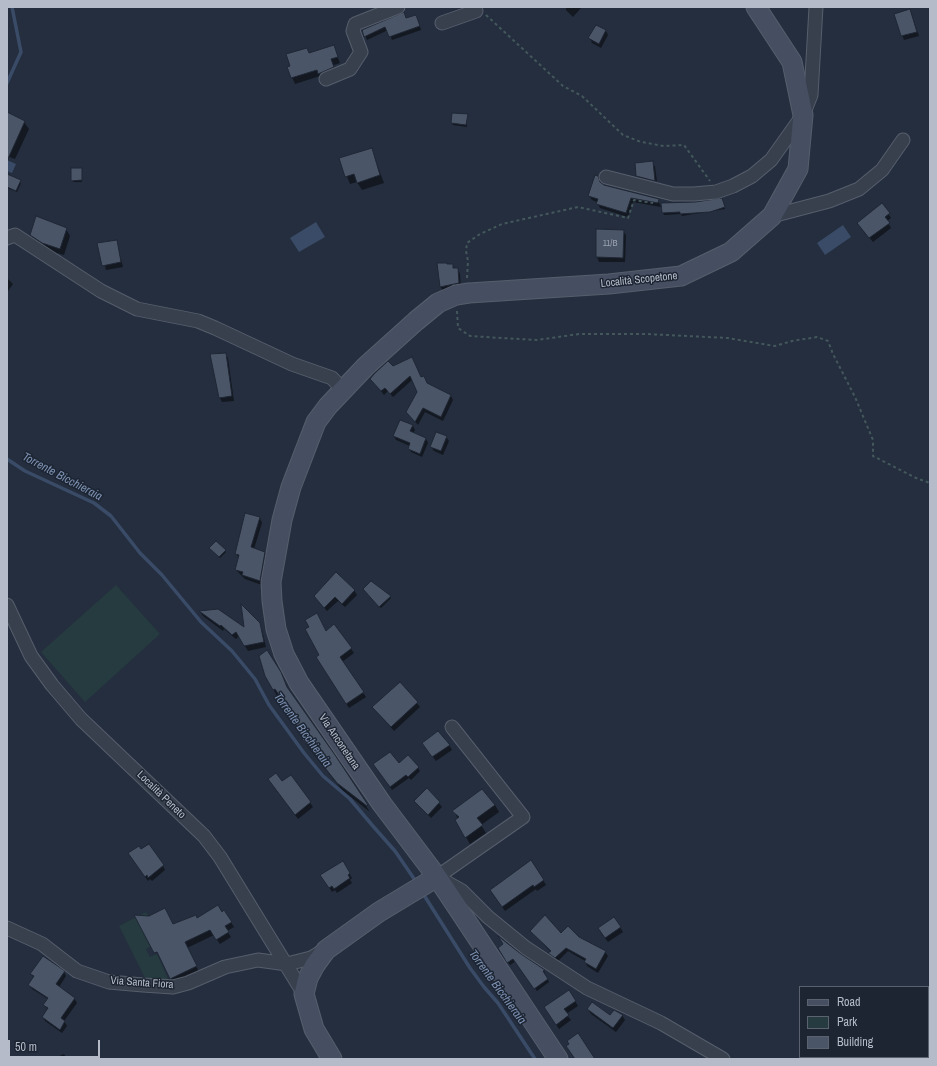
<!DOCTYPE html>
<meta charset="utf-8">
<style>
body{margin:0}
#map{position:relative;width:937px;height:1066px;overflow:hidden;background:#242e3e;font-family:"Archivo Narrow",sans-serif}
canvas{display:block}
.frame{position:absolute;inset:0;border:8px solid #b5bbc9;pointer-events:none}
.legend{position:absolute;left:799px;top:986px;width:130px;height:72px;box-sizing:border-box;background:#1d2533;border:1px solid #5a616f;margin:0;padding:5px 7px;list-style:none;font-size:12px;color:#b5bbc9}
.legend li{display:flex;align-items:center;gap:8px;height:20px}
.legend b{width:20px;border:1px solid #5a616f}
.scale{position:absolute;left:8px;top:1040px;width:92px;height:18px;box-sizing:border-box;border:2px solid #b5bbc9;border-top:0;padding-left:5px;font-size:12px;line-height:14px;white-space:nowrap;color:#b5bbc9;-webkit-text-stroke:3px #1d2533;paint-order:stroke}
</style>
<div id="map">
<canvas width="937" height="1066"></canvas>
<div class="frame"></div>
<ul class="legend">
<li><b style="height:5px;background:#464f61"></b>Road</li>
<li><b style="height:11px;background:#263b3f"></b>Park</li>
<li><b style="height:11px;background:#4a5567"></b>Building</li>
</ul>
<div class="scale">50 m</div>
</div>
<script>
const ctx = document.querySelector('canvas').getContext('2d');
ctx.lineJoin = 'round';
function paint(path, color) {
  ctx.fillStyle = color;
  ctx.fill(path, 'evenodd');
}
function toPath(rows) {
  const path = new Path2D();
  for (const r of rows) {
    path.moveTo(r[0], r[1]);
    for (let i = 2; i < r.length; i += 2) path.lineTo(r[i], r[i + 1]);
  }
  return path;
}
function trace(path, color, width, dash) {
  ctx.strokeStyle = color;
  ctx.lineWidth = width;
  ctx.lineCap = dash ? 'butt' : 'round';
  ctx.setLineDash(dash || []);
  ctx.stroke(path);
}
function write(font, color, halo, rows, align = 'center') {
  ctx.font = font + ' "Archivo Narrow",sans-serif';
  ctx.lineWidth = 3;
  ctx.setLineDash([]);
  ctx.textBaseline = 'middle';
  ctx.strokeStyle = halo;
  ctx.fillStyle = color;
  for (const [text, x, y, turn = 0] of rows) {
    ctx.save();
    ctx.translate(x, y);
    ctx.rotate((+turn || 0) * Math.PI / 180);
    ctx.textAlign = isNaN(turn) ? turn : align;
    if (halo) ctx.strokeText(text, 0, 0);
    ctx.fillText(text, 0, 0);
    ctx.restore();
  }
}
const green = toPath([
 [116,585,160,634,85,702,41,652],
 [146,912,161,941,146,949,150,957,157,954,169,981,147,982,119,926]
]);
const water = toPath([
 [7,160,16,164,12,173,7,171],
 [316,222,325,237,299,252,290,238],
 [843,225,851,237,825,255,817,243]
]);
const shadow = toPath([
 [566,7,581,7,581,8,573,17,566,10],
 [910,10,919,36,904,40,895,14],
 [404,13,407,19,418,20,421,30,392,40,388,30,367,40,363,31],
 [596,26,606,31,608,35,601,48,592,43,590,38],
 [333,46,340,63,334,65,336,73,320,76,295,84,288,68],
 [467,115,467,127,453,125,452,123],
 [24,122,29,129,15,159,7,156,7,124],
 [371,149,384,183,362,190,357,182,350,184,340,159],
 [653,163,655,167,657,181,638,177],
 [81,169,82,182,74,182,72,181],
 [7,175,21,183,17,192,7,188],
 [598,176,604,186,658,200,661,207,633,202,628,217,600,208,597,202,592,200,589,196],
 [626,196,658,203,626,198],
 [638,178,657,183,657,185,640,181],
 [722,201,725,209,682,216,681,214,664,215,663,213],
 [882,204,891,218,887,221,891,228,873,242,861,227],
 [66,229,70,236,64,255,46,250,35,242,31,235],
 [597,230,623,231,626,235,625,262,599,262,597,257],
 [116,241,123,267,106,270,99,244],
 [447,265,452,265,455,269,458,269,460,274,461,288,443,291,440,286],
 [7,278,13,284,8,291,7,290],
 [225,354,228,358,234,401,222,402,220,398,211,355],
 [392,367,421,378,427,385,451,396,453,400,443,421,425,412,418,425,410,416,407,412,418,393,412,380,393,397,388,391,384,395,372,379],
 [400,421,413,426,415,430,413,433,426,439,428,443,422,457,411,452,409,448,410,446,396,440,394,436],
 [446,437,449,441,443,455,434,451,431,447],
 [260,518,262,523,254,549,265,552,267,557,262,585,245,579,236,570,239,558,236,554],
 [212,550,225,551,226,552,220,558],
 [354,590,357,595,345,607,338,601,327,611,315,596],
 [364,590,386,592,391,598,381,608],
 [200,612,245,629,259,624,262,630,266,647,248,651,239,636,236,639,224,629,223,631,203,616],
 [334,625,354,653,342,662,366,697,349,708,320,662,326,632],
 [280,673,289,691,370,812,342,790,307,746,304,740,306,738,291,712,280,695,277,696,266,676],
 [399,683,420,707,394,731,376,711],
 [449,745,452,750,436,761,426,747],
 [398,764,418,768,420,771,411,780,409,778,392,790,377,768],
 [291,776,313,807,298,819,272,784,282,783],
 [427,790,442,807,431,818,415,801],
 [495,805,499,812,481,825,486,833,470,844,456,820,458,819,454,811],
 [132,858,163,866,165,870,152,881,150,879,148,881],
 [342,862,352,878,350,880,352,883,337,893,335,890,332,892,322,875],
 [543,880,546,885,537,891,536,889,505,911,494,895],
 [224,912,234,927,227,931,231,937,220,944,214,935,187,948,199,972,174,983,136,916,173,925],
 [614,918,623,932,608,942,601,933],
 [531,931,561,934,605,952,608,956,598,973,587,966,585,961,568,951,558,961,552,957,549,953,551,952],
 [499,949,520,955,544,971,549,982,537,991,516,961,510,965],
 [64,972,66,976,59,987,74,998,77,1003,64,1021,67,1026,62,1033,45,1021,43,1017,48,1010,44,1005,48,999,32,989,29,985,34,978,31,974],
 [569,991,578,1006,566,1014,571,1020,559,1029,545,1008],
 [588,1009,611,1017,622,1015,625,1020,616,1032,591,1014],
 [64,1054,67,1059,53,1059]
]);
const stream = toPath([
 [7,83,21,52,12,7],
 [7,459,25,471,94,503,111,516,140,553,162,575,201,622,232,651,255,679,269,705,304,753,323,776,350,799,372,825,395,851,417,883],
 [422,892,470,968,484,987,498,1003,535,1059]
]);
const building = toPath([
 [910,9,917,32,901,36,894,14,910,9],
 [404,12,406,18,416,15,420,26,389,37,385,27,364,37,362,30,404,12],
 [596,25,606,30,599,44,588,38,596,25],
 [334,45,338,57,331,59,334,67,318,74,317,70,291,78,287,67,290,66,286,54,307,48,309,53,334,45],
 [7,112,25,121,7,161,7,112],
 [452,113,468,114,466,125,451,123,452,113],
 [372,148,380,175,357,183,354,174,345,177,339,158,372,148],
 [653,161,655,181,636,176,635,163,653,161],
 [71,168,82,168,82,180,71,181,71,168],
 [7,174,21,180,16,191,7,187,7,174],
 [595,175,598,176,600,182,604,185,659,199,658,203,631,198,626,213,596,204,598,199,588,196,595,175],
 [722,198,725,207,710,212,680,214,680,212,662,213,661,203,695,202,722,198],
 [882,203,890,213,885,217,890,223,869,238,857,223,882,203],
 [36,216,67,228,60,249,42,243,30,235,36,216],
 [596,229,624,230,623,258,596,257,596,229],
 [117,240,121,262,102,266,97,243,117,240],
 [437,263,447,263,447,264,453,264,453,268,458,268,459,283,440,287,437,263],
 [226,353,232,396,219,398,210,354,226,353],
 [412,357,421,377,424,376,427,383,451,395,441,417,423,408,415,422,406,412,417,392,410,376,390,394,385,388,381,391,370,379,374,374,388,361,393,366,412,357],
 [400,420,413,425,410,431,426,438,420,454,408,449,410,443,393,436,400,420],
 [436,432,447,436,441,451,430,447,436,432],
 [245,513,260,517,251,547,265,552,260,581,242,575,243,572,235,570,239,555,235,554,245,513],
 [216,541,226,550,219,557,209,548,216,541],
 [336,572,355,590,342,604,335,597,324,608,314,596,336,572],
 [371,581,391,596,379,607,363,589,371,581],
 [241,604,260,623,264,642,244,646,236,632,232,635,221,625,220,626,199,611,218,609,244,627,241,604],
 [317,613,326,631,334,624,352,648,340,657,364,692,346,704,316,657,319,655,305,629,309,627,305,620,317,613],
 [267,650,281,672,287,687,335,755,368,805,367,806,337,783,302,739,305,738,288,713,290,712,275,689,273,690,265,676,259,656,267,650],
 [400,682,418,702,391,727,372,707,400,682],
 [438,731,450,745,432,757,422,743,438,731],
 [390,752,399,763,408,755,419,767,408,777,406,775,390,787,373,764,390,752],
 [276,773,282,781,291,775,311,802,295,815,268,779,276,773],
 [427,788,440,802,428,815,414,801,427,788],
 [482,789,495,805,477,818,483,825,465,838,455,820,459,817,452,811,482,789],
 [149,844,164,865,148,878,147,875,145,877,128,853,139,846,141,849,149,844],
 [531,860,544,880,534,887,533,885,502,907,490,890,531,860],
 [343,861,350,873,348,875,350,878,334,889,332,886,329,888,320,875,343,861],
 [218,905,222,912,224,910,232,922,225,926,229,932,216,940,210,930,185,942,197,966,170,979,157,952,154,953,134,915,149,916,165,908,173,924,196,915,197,918,218,905],
 [545,915,561,933,568,926,579,937,606,951,596,969,584,962,586,959,566,948,555,958,548,953,551,951,530,931,545,915],
 [614,917,621,927,605,938,598,928,614,917],
 [498,936,521,954,545,970,543,971,548,979,534,989,513,959,507,963,498,948,503,944,498,936],
 [43,956,65,971,56,984,75,998,61,1018,65,1021,60,1030,42,1017,48,1008,43,1005,48,998,28,985,34,976,30,974,43,956],
 [569,990,576,1001,564,1009,569,1015,556,1025,544,1007,569,990],
 [592,1002,610,1015,614,1010,623,1015,613,1028,587,1009,592,1002],
 [578,1033,580,1036,595,1059,575,1059,566,1046,569,1044,567,1041,578,1033]
]);
const path = toPath([
 [486,15,563,86,582,96,623,135,641,142,664,146,684,145,710,181],
 [467,278,468,261,466,251,467,243,480,234,502,224,578,207,628,218,634,200,653,203],
 [457,311,458,328,470,336,501,338,537,340,579,334,646,334,728,338,775,346,792,341,817,337,828,341,833,354,855,397,873,440,873,456,916,478,930,483]
]);
const street = toPath([
 [442,23,476,11,473,7],
 [326,79,350,69,361,52,353,31,355,24,398,7],
 [606,177,673,194,694,194,716,192,733,186,752,176,771,160,803,115,811,95,816,7],
 [772,216,829,201,859,189,882,170,903,140],
 [7,238,15,235,101,291,137,309,198,321,215,328,292,364,332,378,343,390],
 [7,605,31,656,52,685,81,719,204,836,220,857,304,994],
 [452,727,523,817,437,877,462,891,488,917,526,948,587,988,661,1023,723,1059],
 [7,928,42,944,77,971,109,982,143,985,173,987,188,983,225,967,258,960,287,964,311,958,323,951],
 [928,1044,930,1043],
 [906,1059,911,1057]
]);
const secondary = toPath([
 [332,1059,314,1029,304,994,308,978,315,965,326,950,379,912,437,877],
 [558,1059,437,877,382,804,299,683,284,654,276,629,272,601,271,582,282,520,291,487,316,422,328,406,366,366,416,321,438,303,456,295,469,293,609,284,681,276,731,252,772,216,798,169,803,115,792,62,756,7]
]);
const numberNames = [
 ["11/B",610,244]
];
const streetNames = [
 ["Località Scopetone",639,280,-6],
 ["Via Anconetana",339,742,56],
 ["Località Peneto",161,795,44],
 ["Via Santa Fiora",142,983,4]
];
const waterNames = [
 ["Torrente Bicchieraia",62,477,28],
 ["Torrente Bicchieraia",302,730,54],
 ["Torrente Bicchieraia",497,987,54]
];
paint(green, '#263b3f');
paint(water, '#3a4b67');
paint(shadow, '#0007');
trace(stream, '#3a4b67', 3.5);
paint(building, '#4a5567');
trace(building, '#1f2735', 1);
trace(street, '#565e6c', 15);
trace(secondary, '#565e6c', 21);
trace(path, '#44585c', 2, [3, 3]);
trace(street, '#38404e', 13);
trace(secondary, '#464f61', 19);
write('9px', '#9aa2b0', null, numberNames);
write('11px', '#b5bbc9', '#1d2533', streetNames);
write('italic 12px', '#7c90b1', '#1d2533', waterNames);
</script>
